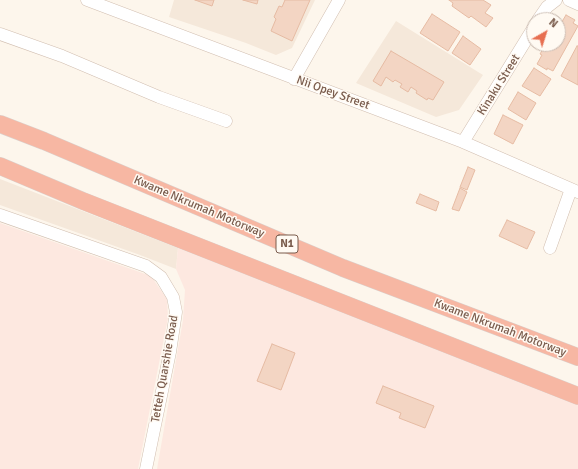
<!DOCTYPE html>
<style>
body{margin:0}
#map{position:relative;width:578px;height:469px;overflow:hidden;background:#fdf6ec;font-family:Signika,sans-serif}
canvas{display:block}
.north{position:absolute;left:526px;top:12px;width:40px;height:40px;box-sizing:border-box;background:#fffaf3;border:1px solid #cabbb1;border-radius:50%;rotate:39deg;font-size:11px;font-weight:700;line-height:16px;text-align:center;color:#7a5c4d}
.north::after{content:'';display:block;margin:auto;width:14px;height:18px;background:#e76f51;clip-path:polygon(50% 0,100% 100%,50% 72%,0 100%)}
</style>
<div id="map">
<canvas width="578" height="469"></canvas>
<div class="north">N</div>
</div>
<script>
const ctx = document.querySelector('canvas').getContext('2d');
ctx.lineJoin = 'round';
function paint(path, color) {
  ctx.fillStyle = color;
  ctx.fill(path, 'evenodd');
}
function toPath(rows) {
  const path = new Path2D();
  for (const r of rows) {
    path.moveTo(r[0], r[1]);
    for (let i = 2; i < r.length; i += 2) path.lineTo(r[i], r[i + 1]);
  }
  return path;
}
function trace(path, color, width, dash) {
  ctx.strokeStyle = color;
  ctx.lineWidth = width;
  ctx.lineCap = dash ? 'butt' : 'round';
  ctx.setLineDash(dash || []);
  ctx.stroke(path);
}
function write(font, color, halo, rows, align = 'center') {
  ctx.font = font + ' Signika,sans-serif';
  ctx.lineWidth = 3;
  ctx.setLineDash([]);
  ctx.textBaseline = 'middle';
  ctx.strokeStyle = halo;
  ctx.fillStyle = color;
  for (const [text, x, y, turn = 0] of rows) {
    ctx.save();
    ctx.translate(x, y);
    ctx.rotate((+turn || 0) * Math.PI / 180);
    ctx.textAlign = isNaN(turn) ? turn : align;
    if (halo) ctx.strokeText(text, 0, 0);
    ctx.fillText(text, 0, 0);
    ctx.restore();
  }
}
const residential = toPath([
 [174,0,315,0,292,48,276,55,246,43,169,17],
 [396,21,483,75,459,110,436,117,356,83],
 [0,179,178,248,176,269,140,255,0,205]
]);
const commercial = toPath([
 [0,223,151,276,167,299,168,318,138,469,0,469],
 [178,248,578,402,578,469,157,469,183,320,185,290,176,269]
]);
const building = toPath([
 [195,0,214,0,212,6,195,0],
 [243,0,258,0,257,4,243,0],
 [285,0,310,0,292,41,271,31,276,19,274,17,279,6,282,7,285,0],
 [449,0,483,0,491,5,485,13,493,18,486,27,471,16,469,18,452,6,453,3,449,0],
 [432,14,460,32,448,51,420,33,432,14],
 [566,15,575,20,573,23,578,26,553,71,547,68,547,70,537,64,542,55,540,54,546,44,558,44,558,23,560,25,566,15],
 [463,36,481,49,470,65,452,53,463,36],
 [577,46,578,46,578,85,561,76,577,46],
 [391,51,444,82,433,100,428,98,427,100,416,93,417,91,411,87,408,92,400,87,402,84,395,80,393,82,386,77,381,86,373,81,391,51],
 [534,68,551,79,540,96,522,86,534,68],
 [518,92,536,103,526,120,508,109,518,92],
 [503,115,523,125,513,144,494,134,503,115],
 [468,167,475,170,467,190,460,187,468,167],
 [460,188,467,192,459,211,452,209,460,188],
 [420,194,439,202,436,211,416,203,420,194],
 [507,220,535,232,527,249,499,236,507,220],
 [272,344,295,353,281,390,257,381,272,344],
 [383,386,434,406,425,428,399,418,401,413,376,403,383,386]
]);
const minor = toPath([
 [87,0,463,142,578,192],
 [569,0,578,4],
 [538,20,547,7,556,0],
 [0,34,62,56,159,97,226,121],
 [294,79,339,0],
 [463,142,534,27],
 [0,215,146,266,161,277,173,297,176,312,170,352,146,469],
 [550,248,571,189]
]);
const highway = toPath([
 [0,124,44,141,343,268,578,357],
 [0,166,83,201,578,396]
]);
const shields = [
 [287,244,22]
];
const shieldNames = [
 ["N1",287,244]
];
const streetNames = [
 ["Kinaku Street",499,85,-58],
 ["Nii Opey Street",333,93,20],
 ["Kwame Nkrumah Motorway",199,207,23],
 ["Kwame Nkrumah Motorway",500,328,21],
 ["Tetteh Quarshie Road",165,369,-80]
];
paint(residential, '#f5e8da');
paint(commercial, '#fde8e0');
paint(building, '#f3d5c3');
trace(building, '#e6bba3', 1);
trace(minor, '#d1beb0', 13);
trace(highway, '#dad1cd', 18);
trace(minor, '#fff', 12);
trace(highway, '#f7b7a3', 17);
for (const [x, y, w] of shields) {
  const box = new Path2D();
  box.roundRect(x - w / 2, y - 9, w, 18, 3);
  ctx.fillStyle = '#fffaf3';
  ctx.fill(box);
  trace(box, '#7a5c4d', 1);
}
write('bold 11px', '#7a5c4d', null, shieldNames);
write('12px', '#7a5c4d', '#fffaf3', streetNames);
</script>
